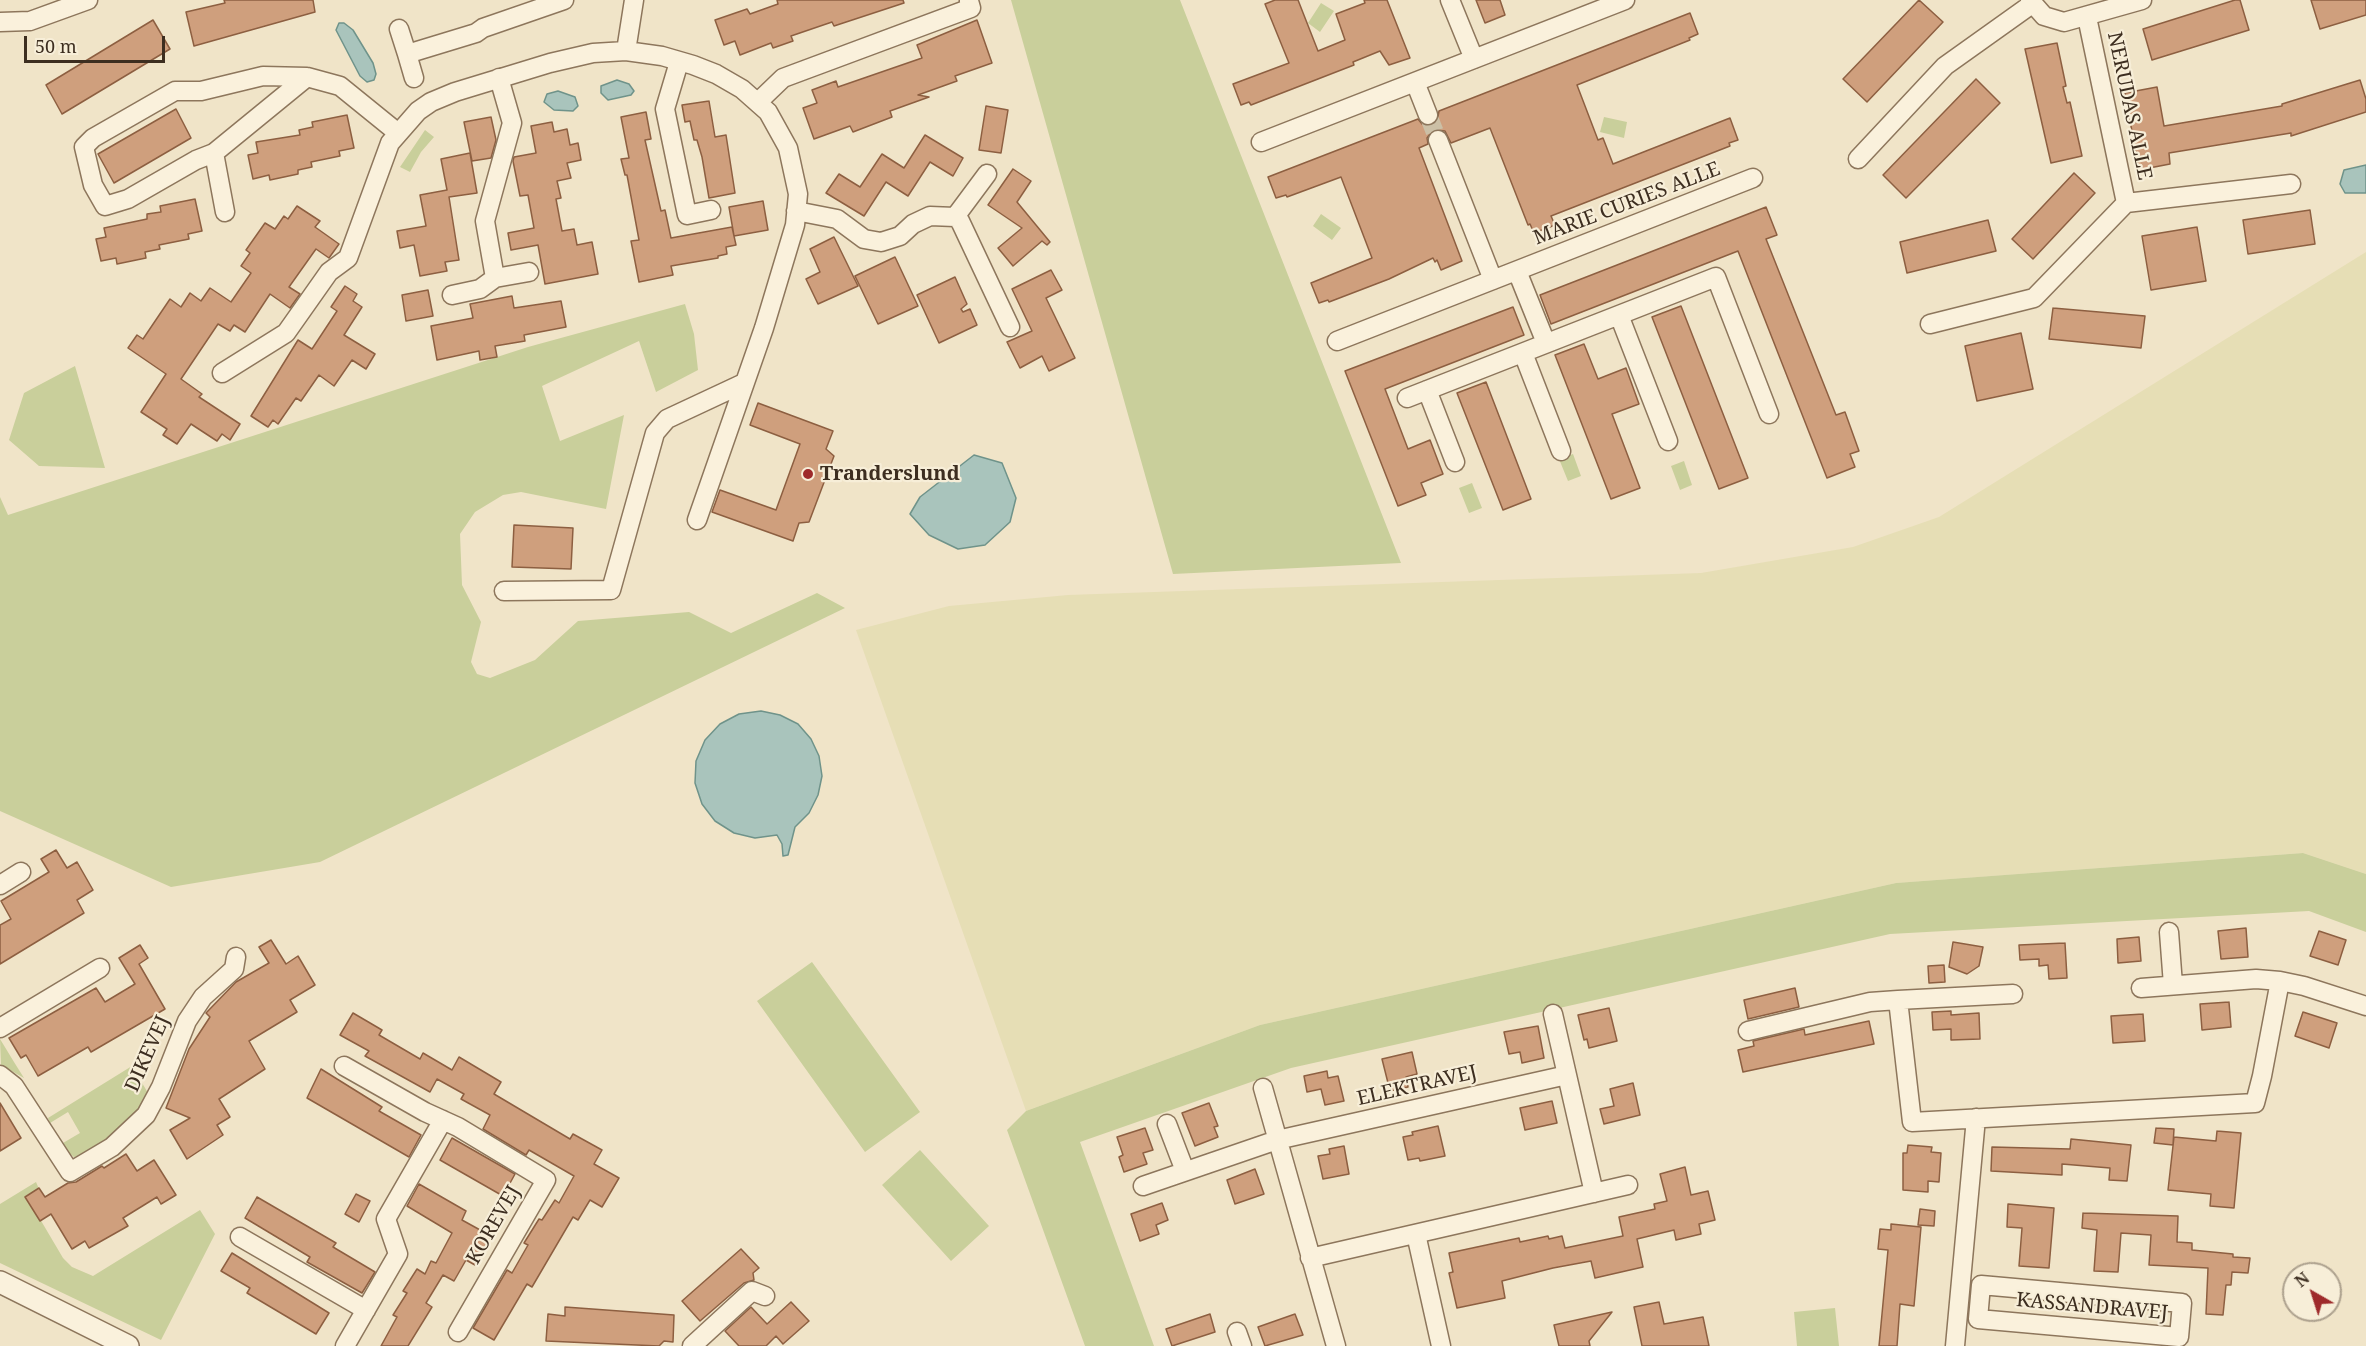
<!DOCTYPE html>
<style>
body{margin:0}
#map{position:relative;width:2366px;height:1346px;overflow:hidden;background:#f0e4c8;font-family:"Noto Serif",serif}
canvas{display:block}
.north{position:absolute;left:2282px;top:1262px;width:60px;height:60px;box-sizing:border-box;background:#f7eed8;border:2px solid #ada18e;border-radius:50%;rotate:321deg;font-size:16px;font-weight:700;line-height:24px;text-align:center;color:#3d2e20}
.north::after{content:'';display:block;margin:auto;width:21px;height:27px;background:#9e2a2b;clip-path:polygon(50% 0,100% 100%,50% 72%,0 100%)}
.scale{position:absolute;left:24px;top:36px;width:141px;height:27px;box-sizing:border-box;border:3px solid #3d2e20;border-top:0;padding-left:8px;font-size:18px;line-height:21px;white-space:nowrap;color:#3d2e20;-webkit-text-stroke:4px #f7eed8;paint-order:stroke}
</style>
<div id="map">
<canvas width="2366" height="1346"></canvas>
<div class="north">N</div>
<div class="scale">50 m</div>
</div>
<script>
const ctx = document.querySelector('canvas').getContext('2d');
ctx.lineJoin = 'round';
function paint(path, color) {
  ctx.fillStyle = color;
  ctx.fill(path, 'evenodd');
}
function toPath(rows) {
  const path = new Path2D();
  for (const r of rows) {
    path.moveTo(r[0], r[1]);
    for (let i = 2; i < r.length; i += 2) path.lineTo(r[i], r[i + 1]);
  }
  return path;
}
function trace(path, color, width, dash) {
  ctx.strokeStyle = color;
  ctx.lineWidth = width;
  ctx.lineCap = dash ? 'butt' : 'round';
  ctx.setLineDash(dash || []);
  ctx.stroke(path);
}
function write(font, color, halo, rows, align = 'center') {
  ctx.font = font + ' "Noto Serif",serif';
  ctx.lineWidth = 4.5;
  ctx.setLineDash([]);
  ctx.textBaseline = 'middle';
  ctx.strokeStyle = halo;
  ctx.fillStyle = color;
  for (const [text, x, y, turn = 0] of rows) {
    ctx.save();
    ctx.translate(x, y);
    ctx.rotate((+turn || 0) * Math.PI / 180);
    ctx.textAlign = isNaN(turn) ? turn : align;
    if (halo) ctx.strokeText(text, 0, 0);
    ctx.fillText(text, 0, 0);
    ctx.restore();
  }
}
const farmland = toPath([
 [2366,252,2366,874,2303,853,1896,883,1260,1025,1026,1111,856,630,949,606,1068,595,1701,573,1853,547,1939,517]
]);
const green = toPath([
 [1011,0,1180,0,1401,563,1173,574],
 [1321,3,1334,11,1320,32,1308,23],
 [1604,117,1627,122,1624,138,1600,132],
 [425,130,434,137,421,152,410,172,400,167],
 [1321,214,1341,228,1332,240,1313,226],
 [685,304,694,334,698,370,656,392,639,341,542,386,560,441,624,415,606,509,521,492,503,495,475,512,460,534,462,585,481,622,471,662,477,674,490,678,535,660,578,621,689,612,731,633,817,593,845,608,320,862,171,887,0,811,0,497,8,515,528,347],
 [75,366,105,468,39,466,9,440,24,393],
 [1573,454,1581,476,1568,481,1559,459],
 [1684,461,1692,485,1680,490,1671,466],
 [1472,483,1482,508,1469,513,1459,488],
 [2303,853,2366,874,2366,932,2309,911,1890,934,1291,1068,1080,1142,1154,1346,1085,1346,1007,1130,1026,1111,1260,1025,1896,883],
 [812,962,920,1112,865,1152,757,1001],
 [0,1039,14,1062,24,1078,1,1065],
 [132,1066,148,1093,135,1116,111,1138,82,1156,74,1157,69,1153,63,1143,80,1133,68,1112,50,1123,48,1118],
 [920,1150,989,1226,951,1261,882,1185],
 [36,1182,39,1189,27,1197,63,1258,72,1267,93,1276,200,1210,215,1234,161,1340,0,1263,0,1204],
 [1835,1308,1839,1346,1797,1346,1794,1312]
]);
const water = toPath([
 [339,23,344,23,353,30,373,63,376,74,374,80,367,82,360,76,336,30,339,23],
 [617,80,629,84,634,91,631,95,608,100,601,93,601,86,617,80],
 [558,91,575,97,578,106,573,111,554,110,544,102,547,94,558,91],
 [2366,165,2366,193,2345,193,2340,184,2344,170,2366,165],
 [974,455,1002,463,1016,498,1010,522,985,545,958,549,929,535,910,514,920,497,974,455],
 [761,711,780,715,798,724,811,739,819,756,822,776,818,795,809,813,795,827,788,855,783,856,782,844,777,835,755,838,734,833,715,821,702,804,695,783,696,761,705,740,720,724,739,714,761,711]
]);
const building = toPath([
 [224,0,313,0,315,12,194,46,186,12,225,3,224,0],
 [777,0,903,0,904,3,834,26,832,22,791,36,793,41,773,48,771,43,740,55,735,41,724,45,715,20,747,9,750,14,778,4,777,0],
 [1275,0,1298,0,1318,51,1345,40,1336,14,1365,3,1364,0,1387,0,1410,58,1389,65,1380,51,1353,62,1354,65,1251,105,1249,102,1241,105,1233,84,1289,63,1265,4,1275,0],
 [1476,0,1500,0,1505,15,1485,23,1476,0],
 [1919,0,1943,22,1867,102,1843,79,1919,0],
 [2235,0,2240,0,2249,30,2152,60,2143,29,2235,0],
 [2311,0,2366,0,2366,15,2320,29,2311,0],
 [1690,13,1698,34,1689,38,1690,40,1577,85,1598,140,1603,138,1613,164,1730,118,1738,140,1729,143,1730,146,1551,216,1555,225,1534,233,1530,224,1528,225,1490,128,1451,143,1445,131,1433,130,1427,138,1428,144,1419,148,1462,261,1441,270,1437,260,1435,262,1433,258,1389,279,1329,302,1328,300,1319,303,1311,283,1372,258,1341,177,1287,197,1286,195,1276,198,1268,177,1418,119,1422,124,1432,126,1437,122,1439,111,1690,13],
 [153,20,170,49,62,114,46,85,153,20],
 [977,20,992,63,955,76,957,81,918,95,929,97,890,111,892,117,853,132,850,126,814,139,803,108,817,103,812,90,836,81,838,87,922,58,917,45,977,20],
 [2057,43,2066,86,2063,87,2067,103,2070,102,2082,156,2051,163,2025,49,2057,43],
 [1976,79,2000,103,1906,198,1883,175,1976,79],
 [2360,80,2366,99,2366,112,2291,136,2291,133,2169,153,2170,164,2139,170,2125,93,2157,87,2164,126,2282,106,2282,104,2360,80],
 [709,101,715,137,726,135,735,193,709,198,702,157,697,140,694,140,690,121,685,122,682,105,709,101],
 [986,106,1008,110,1001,153,979,150,986,106],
 [176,109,191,138,114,183,98,154,176,109],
 [646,112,651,139,645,140,661,211,665,210,671,238,732,227,736,245,726,247,727,254,718,256,718,258,671,266,673,275,639,282,631,241,639,240,627,175,625,175,621,159,629,158,621,117,646,112],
 [347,115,354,148,339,151,340,156,311,162,312,167,298,170,298,174,270,180,269,175,253,179,248,155,258,153,256,142,300,135,299,130,313,127,312,122,347,115],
 [491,117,496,140,491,158,472,161,464,122,491,117],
 [552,122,554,132,567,129,570,145,578,143,581,160,567,163,571,178,557,181,561,198,556,199,562,231,574,229,577,245,592,242,598,274,545,284,538,245,511,250,508,233,534,228,528,195,520,196,513,161,514,157,536,153,531,126,552,122],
 [925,135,963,158,953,176,930,162,908,196,886,182,864,216,826,193,839,174,860,187,882,154,904,168,925,135],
 [470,153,477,193,449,197,459,260,445,262,447,271,420,276,414,245,400,248,397,231,426,226,420,195,447,190,441,159,470,153],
 [1013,169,1031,181,1017,202,1050,242,1047,245,1042,241,1013,266,998,248,1022,228,988,205,1013,169],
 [2074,173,2095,193,2033,259,2012,239,2074,173],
 [195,199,202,231,188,234,189,239,159,245,160,249,145,252,146,258,117,264,116,258,101,261,96,239,106,237,104,228,147,219,147,214,161,212,160,206,195,199],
 [763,201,768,230,734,236,729,207,763,201],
 [297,206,320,221,315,227,339,244,329,258,316,249,289,287,300,294,290,308,270,294,245,332,234,325,230,331,218,324,181,379,202,394,199,397,240,424,230,440,222,434,217,441,191,424,177,444,163,435,167,429,141,412,166,374,128,348,137,335,143,339,170,299,181,307,190,293,201,301,210,288,231,302,251,273,241,266,250,253,246,250,265,223,275,229,284,216,288,219,297,206],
 [1766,207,1777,235,1766,239,1836,415,1845,412,1859,451,1850,454,1855,467,1827,478,1738,251,1551,324,1540,295,1766,207],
 [2310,210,2315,244,2248,254,2243,220,2310,210],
 [1988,220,1996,251,1907,273,1900,242,1988,220],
 [2197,227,2206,281,2151,290,2142,236,2197,227],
 [834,237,858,286,818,304,806,279,820,272,810,249,834,237],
 [895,257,918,306,878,324,855,276,895,257],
 [1051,270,1062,290,1046,298,1075,358,1049,371,1042,356,1020,368,1007,342,1032,331,1012,289,1051,270],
 [955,277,967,304,961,309,963,312,970,309,977,325,939,343,917,295,955,277],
 [345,286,357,294,353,301,362,307,344,335,375,354,366,369,352,360,334,386,319,375,301,401,296,398,278,424,273,420,268,427,251,416,298,340,312,349,337,311,331,307,345,286],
 [428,290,433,316,406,321,402,295,428,290],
 [512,296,514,308,561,301,566,327,524,335,525,341,495,346,497,357,480,360,479,351,437,360,431,326,473,318,470,304,512,296],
 [1681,306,1748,478,1719,489,1652,317,1681,306],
 [1513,307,1524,335,1385,389,1408,449,1430,440,1443,474,1421,483,1426,495,1398,506,1345,371,1513,307],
 [2053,308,2145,316,2141,348,2049,339,2053,308],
 [2021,333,2033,389,1977,401,1965,346,2021,333],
 [1584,344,1598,379,1626,368,1639,404,1612,414,1640,488,1611,499,1555,355,1584,344],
 [1486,382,1531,499,1503,510,1457,393,1486,382],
 [758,403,833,431,826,449,834,456,809,522,799,523,793,541,712,512,720,490,776,510,800,444,750,425,758,403],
 [514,525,573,528,571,569,512,567,514,525],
 [56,850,67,868,77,862,93,890,77,900,84,913,0,964,0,925,11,919,1,901,49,872,41,859,56,850],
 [2246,928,2248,957,2221,959,2218,931,2246,928],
 [2319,931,2346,940,2338,965,2310,956,2319,931],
 [2139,937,2141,961,2118,963,2117,939,2139,937],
 [271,940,286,964,298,956,315,985,290,1000,297,1012,249,1041,265,1069,219,1099,230,1117,217,1125,223,1135,187,1159,170,1130,190,1118,166,1108,189,1049,210,1017,206,1013,236,982,269,963,259,947,271,940],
 [1953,942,1983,947,1979,966,1967,974,1949,967,1953,942],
 [2065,943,2067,978,2049,979,2048,965,2039,966,2039,959,2020,960,2019,945,2065,943],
 [140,945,148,958,139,964,165,1009,91,1052,88,1047,38,1076,26,1055,21,1058,9,1038,96,988,105,1002,135,984,119,958,140,945],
 [1944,965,1945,982,1929,983,1928,966,1944,965],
 [1795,988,1799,1007,1748,1019,1744,1000,1795,988],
 [2229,1002,2231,1027,2202,1030,2200,1004,2229,1002],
 [1609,1008,1617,1041,1589,1048,1587,1039,1584,1040,1578,1015,1609,1008],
 [1951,1011,1951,1015,1979,1013,1980,1039,1951,1040,1951,1029,1933,1030,1932,1012,1951,1011],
 [2303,1012,2337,1023,2329,1048,2295,1036,2303,1012],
 [353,1013,382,1030,379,1035,420,1059,423,1053,452,1070,459,1057,501,1082,494,1094,570,1139,573,1134,602,1150,594,1164,619,1178,602,1207,590,1200,578,1220,573,1217,532,1287,527,1284,494,1340,473,1328,507,1270,512,1273,528,1245,524,1243,539,1219,542,1220,555,1200,559,1203,574,1176,529,1150,526,1155,483,1129,490,1115,461,1099,464,1094,437,1079,430,1092,365,1056,369,1051,340,1035,353,1013],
 [2143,1014,2145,1041,2113,1043,2111,1016,2143,1014],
 [1869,1021,1874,1044,1743,1072,1738,1050,1754,1046,1753,1041,1804,1029,1805,1035,1869,1021],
 [1538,1026,1544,1058,1522,1063,1520,1052,1509,1054,1504,1032,1538,1026],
 [1412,1052,1417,1074,1406,1077,1408,1087,1390,1091,1382,1059,1412,1052],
 [321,1069,382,1107,379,1111,421,1135,409,1157,307,1098,321,1069],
 [1327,1071,1328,1078,1338,1076,1344,1101,1325,1105,1321,1089,1307,1092,1304,1076,1327,1071],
 [1633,1083,1640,1115,1604,1124,1600,1109,1614,1106,1610,1089,1633,1083],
 [1552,1101,1557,1123,1525,1130,1520,1108,1552,1101],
 [0,1103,21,1138,0,1151,0,1103],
 [1209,1103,1218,1126,1214,1127,1218,1137,1195,1146,1182,1113,1209,1103],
 [1438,1126,1445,1156,1420,1161,1419,1158,1408,1160,1403,1137,1413,1135,1412,1132,1438,1126],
 [1145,1128,1153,1150,1143,1153,1147,1164,1124,1172,1119,1157,1123,1155,1117,1137,1145,1128],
 [2156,1128,2174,1129,2173,1145,2154,1143,2156,1128],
 [2217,1131,2241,1133,2234,1208,2210,1206,2211,1194,2168,1190,2174,1137,2216,1141,2217,1131],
 [452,1138,515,1174,503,1196,440,1160,452,1138],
 [2071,1139,2131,1145,2127,1181,2109,1180,2110,1168,2062,1164,2062,1175,1991,1171,1992,1147,2070,1149,2071,1139],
 [1908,1145,1932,1147,1931,1152,1941,1153,1939,1182,1928,1181,1928,1192,1903,1190,1903,1153,1907,1153,1908,1145],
 [1344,1146,1349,1174,1323,1179,1318,1156,1330,1154,1329,1149,1344,1146],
 [126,1154,137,1171,154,1160,176,1195,161,1204,157,1197,123,1218,128,1226,89,1248,85,1241,72,1249,51,1214,40,1221,25,1197,39,1188,45,1197,68,1183,76,1182,102,1166,104,1168,126,1154],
 [1685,1167,1691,1195,1708,1191,1715,1220,1699,1224,1701,1234,1676,1240,1674,1230,1637,1239,1643,1267,1595,1278,1591,1261,1553,1268,1502,1281,1505,1298,1457,1308,1449,1273,1453,1272,1449,1253,1519,1238,1520,1242,1548,1236,1549,1239,1562,1236,1565,1248,1623,1236,1619,1217,1655,1209,1654,1204,1667,1201,1660,1174,1685,1167],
 [1255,1169,1264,1194,1235,1204,1227,1180,1255,1169],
 [419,1184,466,1211,462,1220,491,1236,475,1265,466,1260,454,1281,443,1275,426,1303,432,1307,408,1346,381,1346,397,1317,393,1315,407,1293,403,1291,417,1269,425,1274,431,1261,436,1263,452,1233,407,1206,419,1184],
 [356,1194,370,1201,359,1222,345,1214,356,1194],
 [257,1197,336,1243,333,1247,375,1272,362,1293,307,1262,310,1257,245,1218,257,1197],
 [1162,1203,1168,1220,1156,1225,1159,1234,1140,1241,1131,1214,1162,1203],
 [2008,1204,2054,1208,2049,1268,2019,1266,2022,1228,2007,1227,2008,1204],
 [1920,1209,1935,1211,1934,1226,1918,1225,1920,1209],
 [2083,1213,2178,1216,2177,1242,2192,1243,2192,1250,2233,1254,2233,1257,2250,1258,2248,1273,2232,1272,2231,1285,2226,1285,2223,1315,2206,1314,2208,1268,2149,1265,2151,1235,2121,1233,2118,1272,2094,1271,2097,1230,2082,1228,2083,1213],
 [1891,1224,1921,1227,1914,1306,1900,1304,1897,1346,1879,1346,1888,1250,1878,1249,1880,1229,1891,1230,1891,1224],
 [741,1249,759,1268,753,1273,754,1280,744,1283,700,1321,682,1301,741,1249],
 [232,1253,329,1313,316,1334,247,1293,250,1288,221,1271,232,1253],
 [791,1302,809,1321,783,1344,776,1336,766,1346,739,1346,725,1331,751,1307,767,1324,791,1302],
 [1659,1302,1664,1324,1703,1317,1709,1346,1642,1346,1634,1307,1659,1302],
 [565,1307,674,1315,673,1342,664,1341,659,1346,546,1341,548,1314,565,1316,565,1307],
 [1612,1312,1589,1341,1590,1346,1559,1346,1554,1325,1612,1312],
 [1210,1314,1215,1332,1172,1346,1166,1329,1210,1314],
 [1295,1314,1303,1335,1265,1346,1258,1327,1295,1314]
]);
const minorTunnel = toPath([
 [1428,115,1438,140]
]);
const minor = toPath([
 [1450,0,1474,59],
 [2030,0,2044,16,2064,22,2142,0],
 [2087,17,2126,203],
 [0,22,30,21,88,0],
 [399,29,407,54,476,33,483,28,564,0],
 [626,51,634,0],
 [407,54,414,78],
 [679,62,665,109,687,215,711,210],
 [307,77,263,76,201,91,175,91,93,138,84,147,93,185,105,206,128,199,196,160,214,153,307,77,340,86,398,133],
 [1415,82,1428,115],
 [758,102,783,78,971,8,969,1],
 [1438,140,1493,280],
 [1261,142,1625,0],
 [214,153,225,212],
 [1858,159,1945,66,2032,4],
 [796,211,837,219,864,239,881,242,900,236,913,224,930,216,955,217,960,221,1010,327],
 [955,217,987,174],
 [1517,271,1546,343],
 [495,278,485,221,512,123,499,78],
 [452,295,480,289,495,278,529,272],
 [1619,315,1668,441],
 [1930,324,2034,298,2126,203,2291,184],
 [1337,341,1753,178],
 [1523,353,1561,451],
 [222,373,286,333,329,272,348,258,390,143,418,111,431,102,455,92,550,63,593,53,626,51,662,56,693,65,716,74,742,89,768,112,788,148,798,194,795,225,764,328,697,520],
 [1427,390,1455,462],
 [1407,398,1716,277,1769,414],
 [504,591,611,590,655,433,667,419,744,383],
 [0,885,21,872],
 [2169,932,2173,985],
 [2141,988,2256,979,2280,981,2304,986,2366,1006],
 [1898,1000,2013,994],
 [1553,1014,1594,1193],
 [0,1028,100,968],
 [1748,1031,1870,1002,1898,1000,1912,1122,2255,1103,2262,1076,2280,981],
 [344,1066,425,1112,458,1127,546,1180,458,1332],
 [0,1075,14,1086,70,1172,112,1147,146,1115,161,1087,187,1021,203,997,234,969,236,957],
 [1263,1088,1336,1346],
 [1167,1124,1185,1171],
 [1143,1186,1277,1140,1567,1075],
 [1416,1234,1441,1346],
 [240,1237,366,1310],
 [1310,1258,1628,1185],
 [1981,1285,2182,1303,2179,1337,1978,1319,1981,1285],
 [1237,1332,1242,1346],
 [345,1346,398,1254,386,1219,443,1120],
 [692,1346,752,1291,765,1296],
 [1955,1346,1976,1118]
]);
const tertiary = toPath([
 [0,1282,128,1346]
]);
const markers = [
 [808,474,6,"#9e2a2b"]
];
const streetNames = [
 ["NERUDAS ALLE",2129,106,78],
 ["MARIE CURIES ALLE",1627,204,-21],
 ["DIKEVEJ",148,1054,-66],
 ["ELEKTRAVEJ",1417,1086,-13],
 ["KOREVEJ",494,1225,-60],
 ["KASSANDRAVEJ",2092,1307,5]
];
const poiNames = [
 ["Tranderslund",820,474]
];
paint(farmland, '#e6deb5');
paint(green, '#c9cf9b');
paint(water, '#a9c4bc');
trace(water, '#6f938a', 1.5);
paint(building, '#cf9f7d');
trace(building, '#8d5f41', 1.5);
trace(minorTunnel, '#ccc0a6', 18, [18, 9]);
trace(minor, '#8d765c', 21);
trace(tertiary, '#8d765c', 24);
trace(minor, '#faf1dc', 18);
trace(tertiary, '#faf1dc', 21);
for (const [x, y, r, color] of markers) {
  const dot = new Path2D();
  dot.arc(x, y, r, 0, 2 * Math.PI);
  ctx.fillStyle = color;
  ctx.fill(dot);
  trace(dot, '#f7eed8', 2);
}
write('20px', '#3d2e20', '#f7eed8', streetNames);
write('bold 20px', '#3d2e20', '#f7eed8', poiNames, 'left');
</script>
